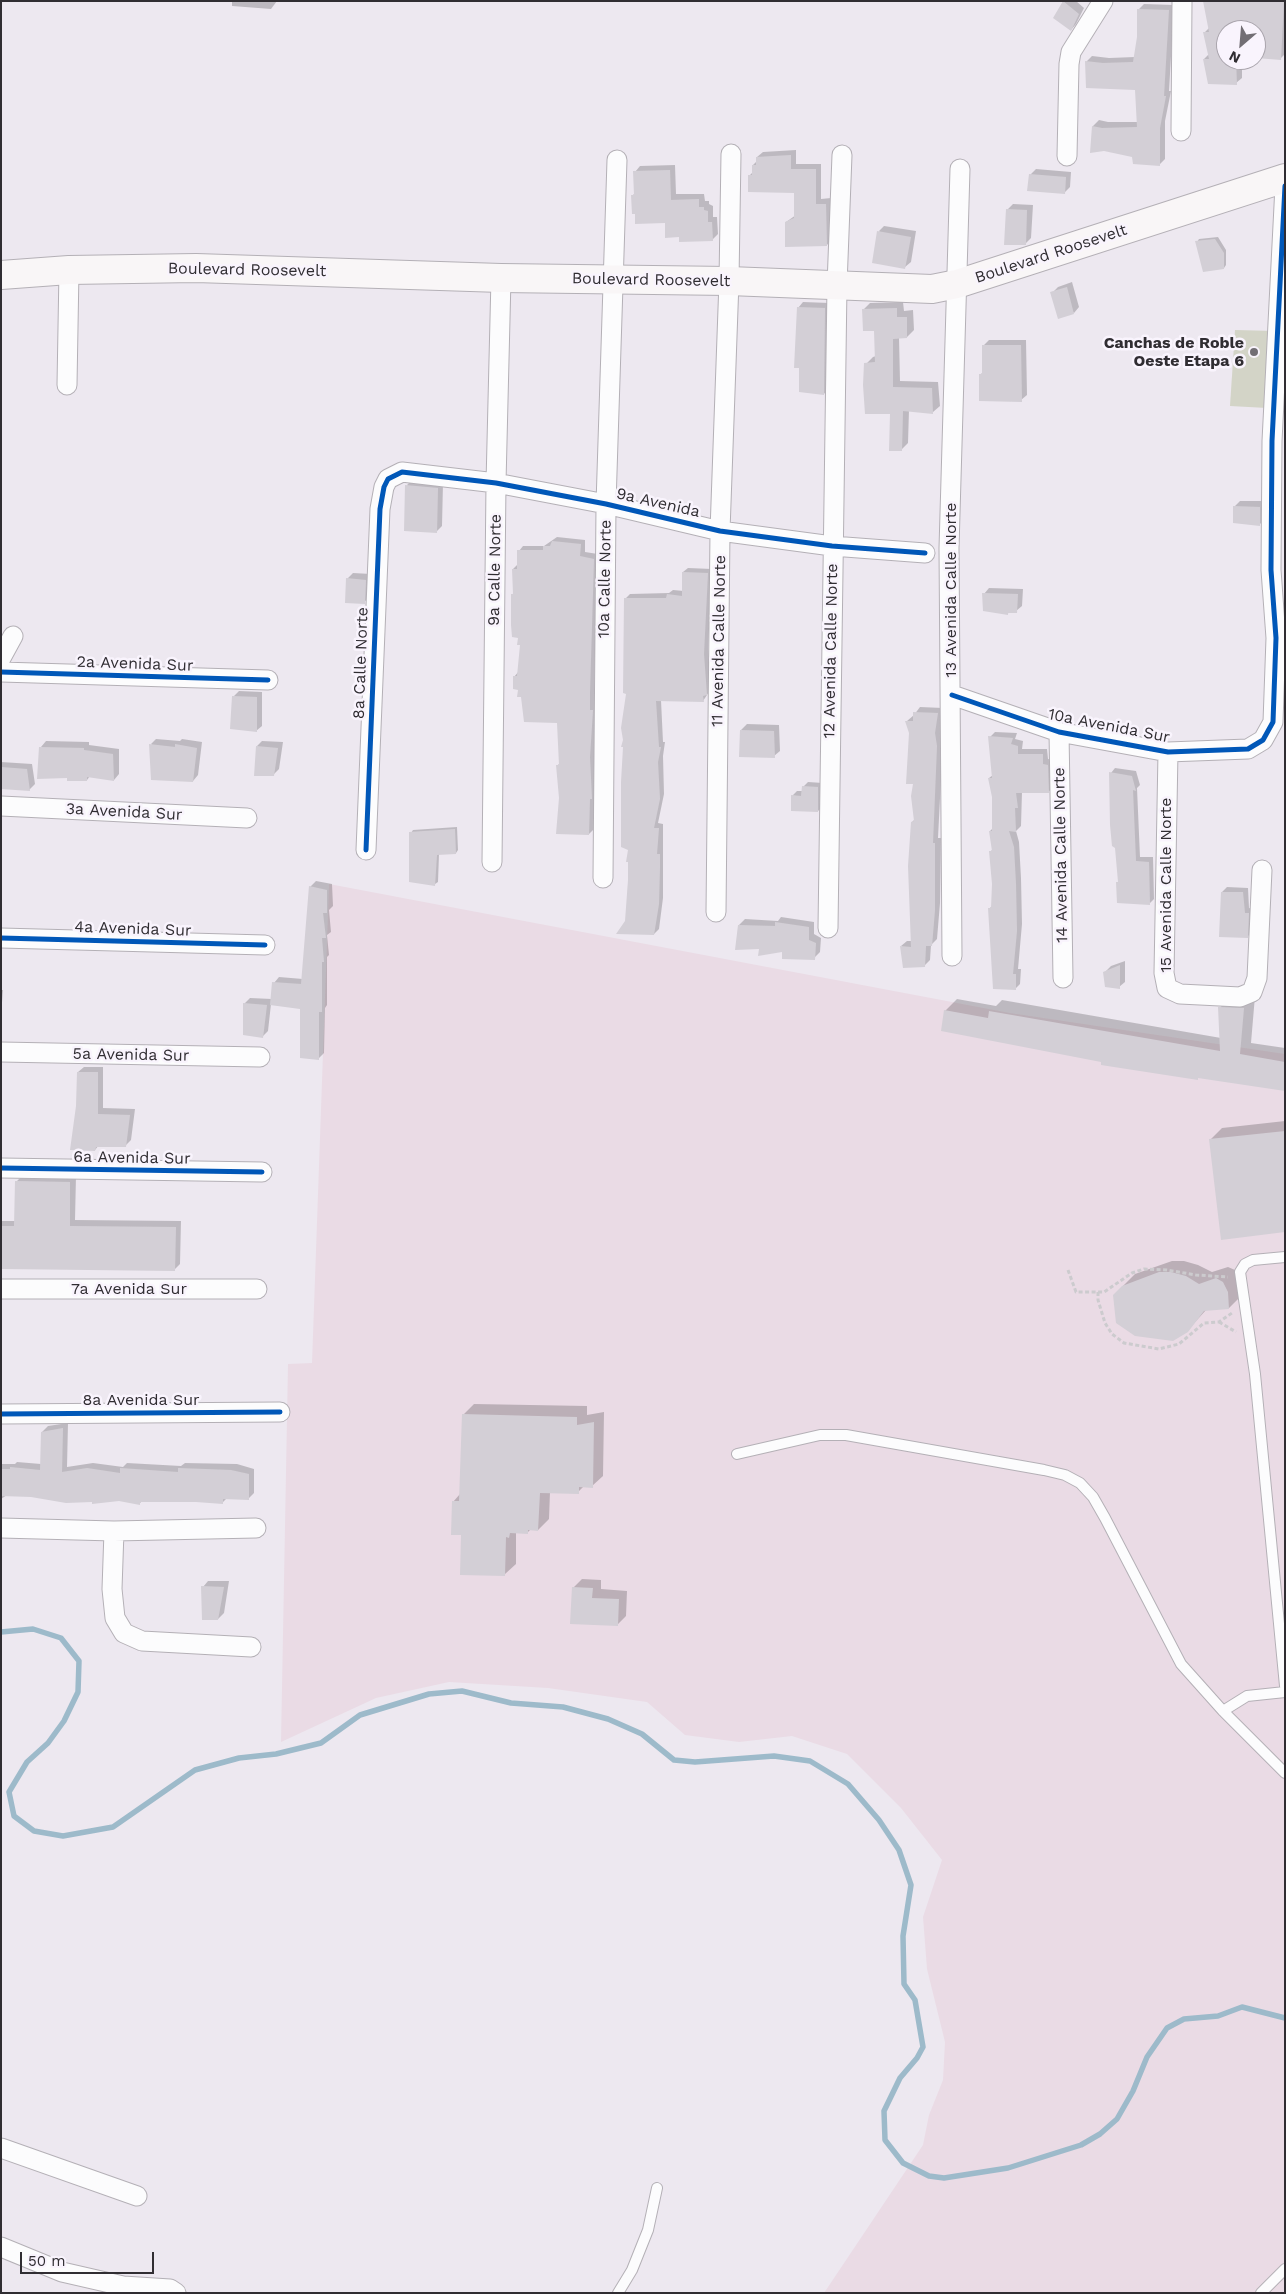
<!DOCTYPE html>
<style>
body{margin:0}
#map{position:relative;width:1286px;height:2294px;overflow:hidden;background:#ede8f0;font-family:"Work Sans",sans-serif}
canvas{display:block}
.frame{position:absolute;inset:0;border:2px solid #302d32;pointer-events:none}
.north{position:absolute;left:1216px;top:20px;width:50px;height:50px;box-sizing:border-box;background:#f9f4fd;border:1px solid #a9a4ac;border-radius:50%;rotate:207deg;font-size:14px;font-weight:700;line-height:20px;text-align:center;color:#302d32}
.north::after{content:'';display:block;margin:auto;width:18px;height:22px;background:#726e74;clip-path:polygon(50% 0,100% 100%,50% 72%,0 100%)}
.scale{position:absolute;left:20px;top:2252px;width:134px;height:22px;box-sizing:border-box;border:2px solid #302d32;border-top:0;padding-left:6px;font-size:15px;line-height:18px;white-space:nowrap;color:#302d32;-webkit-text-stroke:4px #f9f4fd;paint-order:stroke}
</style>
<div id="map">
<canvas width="1286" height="2294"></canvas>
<div class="frame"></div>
<div class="north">N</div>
<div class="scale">50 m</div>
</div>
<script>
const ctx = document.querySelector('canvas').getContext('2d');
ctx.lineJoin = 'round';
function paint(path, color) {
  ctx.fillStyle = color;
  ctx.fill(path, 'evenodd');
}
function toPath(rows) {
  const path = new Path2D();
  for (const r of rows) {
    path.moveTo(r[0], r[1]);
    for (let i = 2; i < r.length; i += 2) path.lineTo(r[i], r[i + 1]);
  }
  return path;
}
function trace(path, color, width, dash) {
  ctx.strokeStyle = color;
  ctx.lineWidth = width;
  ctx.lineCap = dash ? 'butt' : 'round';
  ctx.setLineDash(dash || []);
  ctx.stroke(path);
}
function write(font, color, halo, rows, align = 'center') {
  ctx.font = font + ' "Work Sans",sans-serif';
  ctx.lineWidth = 5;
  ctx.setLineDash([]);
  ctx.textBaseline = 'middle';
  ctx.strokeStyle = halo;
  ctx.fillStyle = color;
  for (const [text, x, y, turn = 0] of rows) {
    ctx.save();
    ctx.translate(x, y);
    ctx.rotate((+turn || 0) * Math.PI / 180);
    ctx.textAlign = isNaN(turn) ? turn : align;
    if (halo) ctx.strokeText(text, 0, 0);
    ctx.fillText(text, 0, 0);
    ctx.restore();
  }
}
const education = toPath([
 [329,884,1010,1013,1285,1054,1285,2293,824,2293,923,2145,929,2115,943,2080,945,2042,927,1969,923,1917,942,1860,901,1808,847,1754,792,1736,739,1742,685,1735,647,1702,548,1688,449,1682,376,1698,281,1742,288,1364,312,1363]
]);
const green = toPath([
 [1235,330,1276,331,1267,408,1230,406]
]);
const shadow = toPath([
 [232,1,277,1,271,9,232,6],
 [1064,1,1076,1,1084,8,1076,24,1071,30,1055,18],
 [1208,1,1285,1,1285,54,1281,58,1256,56,1256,30,1226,30,1226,60,1242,60,1242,78,1236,83,1204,59,1209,54,1204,33,1209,28],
 [1144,4,1174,5,1169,91,1171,91,1165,121,1165,159,1159,165,1133,156,1104,150,1091,151,1093,126,1099,120,1108,122,1138,122,1136,89,1086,62,1092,56,1109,58,1135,57,1139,37,1138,10],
 [796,150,796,164,821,164,821,199,831,198,832,239,827,245,786,222,796,215,796,192,749,176,753,172,753,165,757,161,757,157,763,152],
 [675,165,676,194,704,194,705,201,709,201,709,204,713,206,713,217,717,217,718,234,712,240,680,236,666,221,633,195,636,192,635,172,640,166],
 [1036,169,1071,172,1070,187,1064,193,1030,175],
 [1013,204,1033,205,1031,238,1025,244,1007,210],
 [884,226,916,231,911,262,905,267,879,231],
 [1218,237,1226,250,1226,265,1224,268,1197,242,1199,239],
 [1072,282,1079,307,1074,313,1052,293,1058,287],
 [803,302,830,303,829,388,824,394,801,367,798,308],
 [903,302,904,311,913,310,914,330,907,337,899,337,900,381,938,382,940,406,933,412,909,410,908,443,901,450,891,413,866,364,873,357,876,356,875,329,864,309,870,303],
 [989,340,1026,340,1027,395,1021,400,980,375,983,372,983,346],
 [412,480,443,483,442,526,436,532,407,485],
 [1240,501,1265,501,1265,519,1260,524,1234,507],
 [557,537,585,540,585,552,598,554,594,686,595,705,597,706,595,752,597,793,594,795,594,829,589,834,560,798,558,765,560,763,558,721,520,689,514,677,519,671,521,644,512,595,514,592,513,569,518,564,519,551,523,546,544,546],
 [688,568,712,569,708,649,711,689,703,701,661,700,663,742,665,742,663,756,664,794,658,823,663,824,663,898,659,929,654,934,627,921,629,849,625,599,630,594,669,593,673,590,684,591,683,572],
 [353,573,371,574,370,597,364,602,347,579],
 [989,588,1023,589,1022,606,1016,611,1010,612,1007,614,984,594],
 [239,691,262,692,262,726,256,731,233,697],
 [920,707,943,708,940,726,943,739,938,838,941,838,940,903,937,939,931,945,930,960,924,966,901,946,907,941,912,941,912,822,915,819,914,783,910,733,907,721,914,715],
 [747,724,779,725,780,751,774,756,741,730],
 [995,732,1017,733,1015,739,1023,741,1022,749,1047,749,1048,759,1053,760,1054,787,1048,792,1022,792,1021,826,1016,831,1019,842,1021,878,1022,924,1018,969,1021,969,1020,984,1015,989,990,908,992,906,993,884,990,852,993,849,990,831,993,828,993,797,989,778,993,775,990,737],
 [156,739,180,741,182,739,202,742,198,775,193,781,151,744],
 [46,741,89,742,89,745,119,749,119,774,114,780,90,776,87,780,41,747],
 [262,741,283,742,279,769,273,775,257,746],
 [1,762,32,764,35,784,29,790,1,788],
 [1115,768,1136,771,1140,785,1137,788,1140,857,1153,857,1154,899,1149,904,1119,881,1111,773],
 [808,782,823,783,823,806,818,811,792,796,797,791,803,791,803,787],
 [457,827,458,850,456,853,439,854,438,882,435,884,411,833,413,830],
 [316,881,332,884,333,906,329,910,331,932,327,935,329,955,327,957,327,1005,325,1008,324,1053,318,1059,302,1008,271,1004,268,1031,262,1037,244,1004,250,998,272,999,274,983,279,977,303,979,310,887],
 [1227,887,1248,888,1249,908,1253,909,1252,932,1247,937,1222,892],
 [781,917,814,922,814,934,821,938,820,952,814,958,784,951,760,948,739,925,745,919,778,921],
 [1125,961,1125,982,1119,987,1105,972,1111,966],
 [1,990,3,990,1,1015],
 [1231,996,1255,996,1251,1043,1285,1048,1285,1090,1199,1077,1197,1079,1103,1061,945,1011,957,999,996,1006,1002,1000,1221,1038,1220,1008],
 [84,1067,103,1067,103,1108,135,1109,131,1140,125,1146,99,1145,95,1150,77,1106,78,1072],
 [1285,1121,1285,1231,1210,1140,1222,1128],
 [22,1176,76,1176,75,1220,181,1221,180,1264,174,1270,1,1268,1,1221,15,1221,16,1182],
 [1172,1261,1184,1261,1198,1265,1212,1272,1228,1267,1235,1270,1239,1279,1241,1296,1229,1308,1206,1310,1187,1331,1114,1295,1135,1274],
 [474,1404,587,1406,587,1415,604,1412,603,1476,592,1486,584,1486,578,1492,550,1492,549,1519,538,1530,531,1529,527,1533,516,1532,516,1564,505,1574,462,1534,453,1502,460,1494,463,1415],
 [68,1423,67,1467,93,1463,123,1467,127,1463,181,1466,185,1463,237,1464,254,1469,254,1493,248,1499,227,1498,222,1503,196,1500,143,1500,140,1503,119,1500,93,1501,31,1495,7,1495,1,1499,1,1464,15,1464,17,1462,41,1464,42,1432,48,1426],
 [582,1579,601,1580,601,1589,627,1591,626,1616,617,1625,573,1588],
 [208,1581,229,1581,224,1613,218,1619,203,1587]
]);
const stream = toPath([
 [1,1632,33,1629,61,1638,79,1661,78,1692,64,1721,48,1743,27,1762,9,1792,14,1816,34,1831,63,1836,113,1827,195,1770,239,1758,276,1754,321,1743,360,1715,429,1694,462,1691,511,1703,563,1707,608,1719,642,1734,674,1760,695,1762,774,1756,810,1761,848,1784,879,1820,899,1850,911,1885,903,1936,904,1984,915,2000,923,2047,917,2058,900,2078,884,2111,885,2140,903,2163,929,2176,944,2178,1008,2168,1081,2145,1100,2134,1117,2119,1133,2091,1147,2057,1167,2028,1184,2019,1218,2016,1242,2007,1285,2018]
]);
const building = toPath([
 [1063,1,1079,14,1071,31,1053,18],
 [1203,1,1284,1,1281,60,1256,58,1256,30,1226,30,1226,60,1236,60,1237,85,1208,84,1203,59,1209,59,1203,32,1209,32],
 [1137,9,1169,10,1164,96,1166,96,1160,128,1160,166,1133,164,1132,157,1104,151,1090,153,1092,126,1102,128,1137,127,1135,90,1086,88,1085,61,1103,63,1133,62,1137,37],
 [791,155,791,169,816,169,816,204,826,204,827,246,785,247,785,222,794,218,794,193,748,192,748,175,752,175,752,165,756,165,756,157],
 [670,170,671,200,699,199,699,207,704,207,704,210,708,211,708,222,712,222,713,241,679,242,679,237,665,238,665,223,635,224,635,214,632,214,631,195,634,195,633,171],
 [1029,174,1066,177,1065,194,1027,191],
 [1006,209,1027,210,1026,245,1004,245],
 [877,231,911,237,905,269,872,263],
 [1215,239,1224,253,1224,269,1203,272,1195,241],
 [1067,287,1074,314,1058,319,1050,292],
 [797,307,825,308,824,395,799,392,799,368,794,368],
 [897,308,897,317,907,317,907,338,893,339,893,387,932,388,933,414,903,411,902,451,889,451,890,414,865,414,863,385,864,363,875,362,874,331,863,331,862,309],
 [982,345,1021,345,1022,402,979,401,979,374,982,374],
 [405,485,438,488,437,533,404,531],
 [1233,506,1260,507,1260,526,1233,523],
 [552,541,581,544,580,556,594,559,590,692,590,710,593,710,590,757,592,799,590,799,589,835,556,834,559,798,556,765,559,765,557,723,524,722,521,697,517,697,518,690,513,689,513,676,517,676,520,645,517,645,518,638,512,637,511,625,511,594,513,594,512,569,517,569,517,550,543,550,543,546,550,546],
 [682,572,708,573,704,654,707,695,703,696,704,702,656,701,659,747,661,747,658,762,660,799,654,828,659,828,657,854,660,854,660,867,659,904,654,935,616,934,625,921,628,880,628,862,626,862,628,850,621,847,621,782,623,747,621,747,623,740,621,728,626,694,623,693,624,598,666,598,667,594,682,596],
 [346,578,366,580,365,604,345,603],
 [982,593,1018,594,1017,613,1008,613,1008,615,983,611],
 [232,696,257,697,257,732,230,729],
 [913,712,938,713,935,733,937,746,933,843,935,843,935,910,932,946,926,946,925,967,903,968,900,946,911,947,908,866,911,822,914,821,911,796,913,784,906,784,909,733,905,721,913,721],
 [740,730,774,731,775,758,739,757],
 [988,736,1013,738,1011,744,1018,746,1018,754,1043,754,1043,764,1048,765,1049,793,1016,793,1018,808,1015,808,1016,832,1009,831,1014,847,1016,884,1017,931,1013,974,1016,974,1016,990,993,989,988,908,991,908,992,884,989,851,992,851,989,831,992,831,992,797,988,778,992,778],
 [149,744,175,747,175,744,197,748,193,782,151,780],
 [256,746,278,748,274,776,254,776],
 [39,747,84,748,84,750,113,754,114,781,87,777,87,781,67,781,67,778,37,779],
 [1,767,27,769,30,791,1,789],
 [1109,772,1132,776,1136,791,1133,790,1136,861,1149,862,1150,905,1117,903,1116,882,1118,882,1115,848,1112,846,1110,825],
 [802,786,818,787,818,812,791,811,791,795,801,796],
 [455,829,456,854,437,855,435,886,409,882,409,832],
 [309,886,327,890,327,913,323,913,326,938,322,938,324,962,322,962,322,1012,319,1012,319,1060,300,1058,300,1009,270,1005,272,982,301,984],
 [1221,892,1243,892,1245,913,1249,913,1248,938,1219,937],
 [775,922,809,927,809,940,816,943,815,960,782,959,782,952,758,956,759,949,735,950,738,925,775,926],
 [1120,965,1120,989,1105,987,1103,972],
 [243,1003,267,1005,263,1038,243,1035],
 [1218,1007,1244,1008,1240,1054,1285,1062,1285,1091,1198,1078,1198,1080,1101,1065,1101,1062,941,1031,944,1010,988,1018,989,1011,1220,1051],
 [77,1072,98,1072,98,1114,130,1115,126,1147,96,1147,95,1151,70,1150,76,1106],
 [1285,1131,1285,1232,1221,1240,1209,1139],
 [15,1181,70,1182,70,1226,176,1227,175,1271,1,1269,1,1226,14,1226],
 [1159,1272,1171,1272,1186,1276,1199,1284,1216,1278,1223,1282,1228,1292,1229,1309,1204,1311,1188,1332,1173,1341,1135,1336,1116,1323,1113,1295,1122,1286],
 [462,1414,577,1417,577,1425,594,1422,593,1488,579,1487,579,1494,540,1493,538,1531,528,1530,528,1534,510,1533,509,1538,506,1537,505,1576,460,1575,461,1535,451,1535,452,1501,459,1501],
 [63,1428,62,1472,87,1468,120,1473,120,1468,178,1472,178,1468,231,1470,249,1474,249,1500,223,1499,223,1504,196,1502,140,1502,140,1505,119,1501,92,1504,92,1502,66,1503,31,1497,1,1496,1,1469,10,1469,10,1467,40,1470,41,1432],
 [201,1586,224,1587,218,1620,202,1620],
 [572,1587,593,1588,592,1598,619,1599,618,1626,570,1624]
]);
const path = toPath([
 [1068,1270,1076,1292,1104,1292,1132,1273,1144,1269,1167,1270,1196,1275,1228,1277],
 [1098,1292,1098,1300,1105,1323,1112,1334,1124,1343,1159,1349,1179,1344,1204,1323,1219,1322,1232,1313],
 [1219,1322,1236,1332]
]);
const lane = toPath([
 [1285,1257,1253,1260,1245,1264,1240,1272,1255,1374,1285,1686],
 [737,1454,820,1435,846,1435,1044,1470,1065,1475,1080,1483,1093,1497,1105,1518,1181,1664,1223,1711,1285,1773],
 [1223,1711,1247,1696,1285,1692],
 [618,2293,632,2270,648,2230,657,2188],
 [1261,2293,1285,2269]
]);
const street = toPath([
 [1181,131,1182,1],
 [1067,156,1069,64,1071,52,1103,1],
 [67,385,69,270],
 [1,658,13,636],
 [1,672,268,680],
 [952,695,1059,732,1168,752,1248,749,1263,740,1273,722,1276,638,1271,570,1272,441,1285,186],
 [1059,732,1063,978],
 [1168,752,1164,973,1167,988,1180,994,1240,997,1252,992,1257,978,1262,870],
 [1,806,247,818],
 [366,850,380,509,384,487,388,479,402,472,496,483,606,504,720,531,832,546,925,553],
 [492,862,496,483,501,278],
 [603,878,606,504,617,160],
 [716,912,720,531,729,281,731,154],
 [828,928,837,285,842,155],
 [1,938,265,945],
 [952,956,949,548,960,169],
 [1,1052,260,1057],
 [1,1168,262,1172],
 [1,1289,257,1289],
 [1,1414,280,1412],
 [1,1528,114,1531,256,1528],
 [114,1531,112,1589,115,1618,124,1633,142,1641,251,1647],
 [1,2148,137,2196],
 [1,2247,62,2272,123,2286,170,2289,176,2293]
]);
const secondary = toPath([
 [1,275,69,270,196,268,501,278,729,281,932,289,957,284,1285,178]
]);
const cycleway = toPath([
 [1,672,268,680],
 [952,695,1059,732,1168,752,1248,749,1263,740,1273,722,1276,638,1271,570,1272,441,1285,186],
 [366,850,380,509,384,487,388,479,402,472,496,483,606,504,720,531,832,546,925,553],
 [1,938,265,945],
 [1,1168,262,1172],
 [1,1414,280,1412]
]);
const markers = [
 [1254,352,5,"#726e74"]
];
const streetNames = [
 ["Boulevard Roosevelt",1051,254,-18],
 ["Boulevard Roosevelt",247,270,1],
 ["Boulevard Roosevelt",651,280,1],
 ["9a Avenida",658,503,13],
 ["9a Calle Norte",495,570,-89],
 ["10a Calle Norte",605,579,-89],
 ["13 Avenida Calle Norte",951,590,-90],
 ["11 Avenida Calle Norte",719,641,-89],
 ["12 Avenida Calle Norte",831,651,-89],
 ["8a Calle Norte",361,663,-88],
 ["2a Avenida Sur",135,664,2],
 ["10a Avenida Sur",1109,726,11],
 ["3a Avenida Sur",124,812,3],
 ["14 Avenida Calle Norte",1061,855,-91],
 ["15 Avenida Calle Norte",1166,885,-90],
 ["4a Avenida Sur",133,929,2],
 ["5a Avenida Sur",131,1055,1],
 ["6a Avenida Sur",132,1158,1],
 ["7a Avenida Sur",129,1289],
 ["8a Avenida Sur",141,1400]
];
const poiNames = [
 ["Canchas de Roble",1244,343],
 ["Oeste Etapa 6",1244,361]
];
paint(education, '#eadbe5');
paint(green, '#d3d4c7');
paint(shadow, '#0003');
trace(stream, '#9dbaca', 5.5);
paint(building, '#d3cfd6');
trace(lane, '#b4b0b6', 12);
trace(street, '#b4b0b6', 21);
trace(secondary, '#b4b0b6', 30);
trace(path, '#cccbce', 3, [4, 2.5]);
trace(lane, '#fcfcfd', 10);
trace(street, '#fcfcfd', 19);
trace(secondary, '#f9f6f7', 28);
trace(cycleway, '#0057b8', 5);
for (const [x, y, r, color] of markers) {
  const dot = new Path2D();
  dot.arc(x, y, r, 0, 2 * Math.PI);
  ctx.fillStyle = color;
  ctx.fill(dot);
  trace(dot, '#f9f4fd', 2);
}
write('16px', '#302d32', '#f9f4fd', streetNames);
write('bold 16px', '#302d32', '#f9f4fd', poiNames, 'right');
</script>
